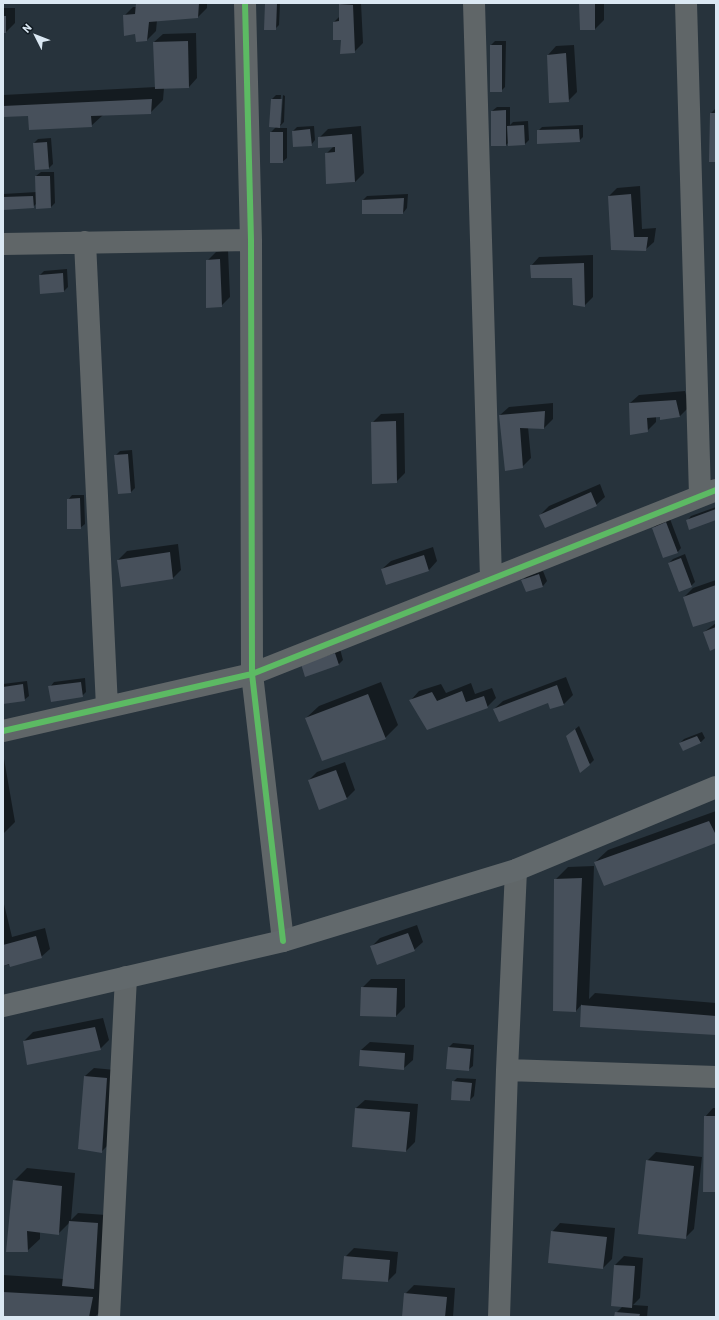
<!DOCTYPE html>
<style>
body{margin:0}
#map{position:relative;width:719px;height:1320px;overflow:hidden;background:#27333c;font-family:Barlow,sans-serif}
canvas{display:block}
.frame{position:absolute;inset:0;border:4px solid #dbe8f3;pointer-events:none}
.north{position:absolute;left:16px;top:16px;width:40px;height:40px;-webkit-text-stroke:3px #111b22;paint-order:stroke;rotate:312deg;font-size:11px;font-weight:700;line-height:16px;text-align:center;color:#dbe8f3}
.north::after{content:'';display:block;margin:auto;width:14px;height:18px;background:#dbe8f3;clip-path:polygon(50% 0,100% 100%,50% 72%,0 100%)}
</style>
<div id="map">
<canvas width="719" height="1320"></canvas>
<div class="frame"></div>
<div class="north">N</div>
</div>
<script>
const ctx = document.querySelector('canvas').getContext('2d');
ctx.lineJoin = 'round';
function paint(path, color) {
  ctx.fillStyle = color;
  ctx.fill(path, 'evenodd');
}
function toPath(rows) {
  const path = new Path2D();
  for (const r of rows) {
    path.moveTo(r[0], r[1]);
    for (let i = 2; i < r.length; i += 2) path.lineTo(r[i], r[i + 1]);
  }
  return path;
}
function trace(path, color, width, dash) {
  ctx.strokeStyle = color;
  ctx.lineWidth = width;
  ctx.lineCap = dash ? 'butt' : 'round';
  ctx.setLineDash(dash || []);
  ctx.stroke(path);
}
const shadow = toPath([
 [137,3,207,3,207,8,198,17,157,20,156,31,147,40,136,33,124,16,133,7,136,7],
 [266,3,280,3,279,25,275,29],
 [342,3,361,3,363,43,354,52,342,39,334,22,340,16,340,5],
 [580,3,604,3,604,20,595,29,581,29],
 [3,8,15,8,15,23,6,32,3,32],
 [196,33,197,78,189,87,164,88,163,100,150,113,103,115,91,126,29,115,3,116,3,95,156,87,154,42,163,34],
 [495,41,506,41,505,87,501,91,491,45],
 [574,45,577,92,568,101,548,55,556,46],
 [276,95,281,95,279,124,281,124,283,95,285,96,284,122,278,128,287,128,287,158,282,162,271,132,277,126,270,126,272,99],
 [497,107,510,107,510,125,513,122,528,121,529,140,525,144,509,142,506,145,492,111],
 [716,108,716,161,711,113],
 [583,125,583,137,579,141,538,131,542,127],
 [314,126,315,140,311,145,293,131,297,127],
 [361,126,364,173,355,182,327,183,326,154,334,146,319,138,328,129],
 [51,138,53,164,49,168,34,143,38,139],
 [41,172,54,172,55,203,51,207,37,203,33,207,3,209,3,194,37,192,36,176],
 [640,186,642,229,656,228,654,242,645,250,612,249,609,196,617,188],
 [408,194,407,208,403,213,363,200,367,196],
 [228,250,230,297,221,306,207,261,216,252],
 [593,255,593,297,584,306,573,277,531,266,539,257],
 [67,269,68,287,64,291,40,275,44,271],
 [685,391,689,407,680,416,661,419,661,416,656,417,656,422,647,431,630,403,639,395],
 [553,403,553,419,544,428,528,427,531,458,522,467,500,415,509,407],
 [404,413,405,473,396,482,372,423,381,414],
 [132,450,135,488,131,492,119,493,116,455,120,451],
 [600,484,605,497,596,505,540,515,549,506],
 [72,495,84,495,85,524,80,528,68,500],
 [716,507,716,519,687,521,691,516],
 [670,519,681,548,677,553,653,528,657,524],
 [178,544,181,570,173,578,118,560,127,551],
 [433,547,437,561,429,570,387,583,382,569,391,561],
 [685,554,695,582,691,586,669,563,673,559],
 [543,571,547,581,543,586,526,591,523,580,527,576],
 [716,580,716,619,684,597,693,588],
 [716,623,716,647,704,632],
 [340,649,343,660,339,664,306,676,302,665],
 [566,677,573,695,564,704,551,708,549,702,494,709,503,701],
 [85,678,86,692,82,696,50,687,54,682],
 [27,681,29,696,24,700,3,703,3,684],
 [381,682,398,725,385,738,306,718,319,706],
 [471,683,475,694,492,688,496,698,487,707,411,700,419,691,441,684,446,693],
 [579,726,594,760,590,764,567,736],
 [702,732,705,738,701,742,683,750,680,743,684,739],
 [3,753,15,822,3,834],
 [345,762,355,790,347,798,309,780,317,772],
 [716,811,716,842,595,862,608,850],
 [594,866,589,999,595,993,716,1003,716,1034,581,1026,582,1004,576,1011,555,880,568,867],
 [3,900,12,937,45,928,50,949,41,957,3,966],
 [417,925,423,942,414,950,371,947,380,938],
 [371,979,405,979,405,1007,396,1016,362,988],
 [103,1018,109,1040,100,1049,24,1041,33,1032],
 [370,1042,414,1045,413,1060,404,1068,361,1050],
 [453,1043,474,1045,473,1066,468,1070,449,1047],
 [94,1068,115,1070,110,1143,101,1152,85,1076],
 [457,1078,476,1079,474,1096,470,1100,453,1082],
 [365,1100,418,1104,415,1142,406,1151,356,1108],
 [713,1108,716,1108,716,1191,705,1117],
 [656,1152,702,1157,694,1229,685,1238,647,1161],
 [27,1168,75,1173,71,1220,78,1213,106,1215,103,1309,95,1317,3,1317,3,1275,64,1279,70,1222,58,1234,40,1231,40,1239,27,1251,14,1181],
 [560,1223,615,1228,612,1259,603,1268,552,1232],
 [354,1248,398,1252,396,1273,388,1281,345,1257],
 [624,1256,643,1258,640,1298,633,1305,648,1306,647,1317,615,1317,616,1313,623,1306,615,1265],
 [414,1285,455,1288,453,1317,403,1317,405,1294]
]);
const building = toPath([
 [136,3,199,3,198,18,149,22,147,41,136,42,135,34,124,36,123,15,135,14],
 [265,3,277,3,276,30,264,30],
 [579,3,595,3,595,30,580,30],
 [339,4,353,5,355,53,340,54,341,40,333,40,333,22,339,21],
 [3,16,6,16,6,33,3,33],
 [188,41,189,88,155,89,153,42],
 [490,45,502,45,502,92,490,92],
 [566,53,569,102,549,103,547,55],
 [152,99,151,114,91,116,92,127,29,130,28,116,3,117,3,106],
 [271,99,282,99,280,128,269,127],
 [506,110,506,146,491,146,491,111],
 [710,113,716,113,716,162,709,162],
 [524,125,525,145,508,146,507,126],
 [310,129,312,146,293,147,292,131],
 [579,129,580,142,537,144,537,130],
 [270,132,283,132,283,163,270,163],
 [352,134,355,182,326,184,325,153,335,152,335,147,318,148,318,137],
 [47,142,49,169,35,170,33,143],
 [35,176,50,176,51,208,36,209],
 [631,194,634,237,648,237,646,251,611,250,608,196],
 [33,196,34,208,3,210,3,197],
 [404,198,403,214,362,214,362,200],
 [220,259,222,307,206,308,206,260],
 [584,263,585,307,573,305,572,278,531,278,530,265],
 [63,273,64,292,40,294,39,275],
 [676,400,680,417,660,420,660,417,647,418,648,432,630,435,629,403],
 [545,411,544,429,520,428,523,468,505,471,499,415],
 [396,421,397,483,372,484,371,422],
 [128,454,131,493,118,494,114,455],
 [591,492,597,506,545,528,539,515],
 [80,498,81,529,67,529,67,499],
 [716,509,716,520,689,530,686,520],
 [666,522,678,553,663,558,652,528],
 [170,552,173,579,121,587,117,560],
 [424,555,429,571,386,585,381,569],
 [681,558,692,587,679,592,668,563],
 [539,574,543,587,526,592,521,580],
 [716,585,716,620,693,627,683,597],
 [716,627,716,648,710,651,703,632],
 [335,653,339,665,305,677,301,664],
 [81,682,83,697,51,702,48,686],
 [23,684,25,701,3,704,3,687],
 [557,685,564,705,550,709,548,703,499,722,493,709],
 [462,691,466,702,484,696,488,708,427,730,409,700,432,692,437,701],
 [368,694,386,739,322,761,305,718],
 [575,729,590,765,580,773,566,736],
 [697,736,701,743,683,751,679,743],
 [336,770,347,799,319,810,308,780],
 [709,821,716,835,716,843,604,886,594,862],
 [582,878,576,1012,553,1011,554,879],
 [408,933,415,951,377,965,370,946],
 [36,936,42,958,10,967,9,964,3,966,3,945],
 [361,987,397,988,396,1017,360,1016],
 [581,1005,716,1016,716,1035,580,1027],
 [95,1027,101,1050,27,1065,23,1041],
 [448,1047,471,1049,469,1071,446,1069],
 [360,1050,405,1053,404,1070,359,1066],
 [84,1076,107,1078,102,1153,78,1149],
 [452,1081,472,1083,470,1101,451,1100],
 [355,1108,410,1112,406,1152,352,1147],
 [704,1116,716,1116,716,1192,703,1192],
 [646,1160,694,1166,686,1239,638,1234],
 [13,1180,62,1186,59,1235,27,1231,28,1252,6,1252],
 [69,1221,98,1223,94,1289,62,1286],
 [551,1231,607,1237,603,1269,548,1263],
 [344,1256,390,1260,388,1282,342,1279],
 [614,1265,635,1266,632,1308,611,1306],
 [3,1292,93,1297,89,1317,3,1317],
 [404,1293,447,1297,445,1317,402,1317],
 [615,1312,640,1314,639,1317,614,1317]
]);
const street = toPath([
 [245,3,251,240,252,674,283,941],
 [474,3,491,579],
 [686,3,700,496],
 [85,242,107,707],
 [3,244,251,240],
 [3,731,252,674,716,490],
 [507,1070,716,1077],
 [109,1317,126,977],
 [499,1317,507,1070,516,870]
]);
const secondary = toPath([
 [3,1006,283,941,516,870,716,787]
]);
const cycleway = toPath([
 [245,3,251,240,252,674,283,941],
 [3,731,252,674,716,490]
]);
paint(shadow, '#0007');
paint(building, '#47505b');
trace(street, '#606668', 22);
trace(secondary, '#62696c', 22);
trace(cycleway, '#5cba63', 6);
</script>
